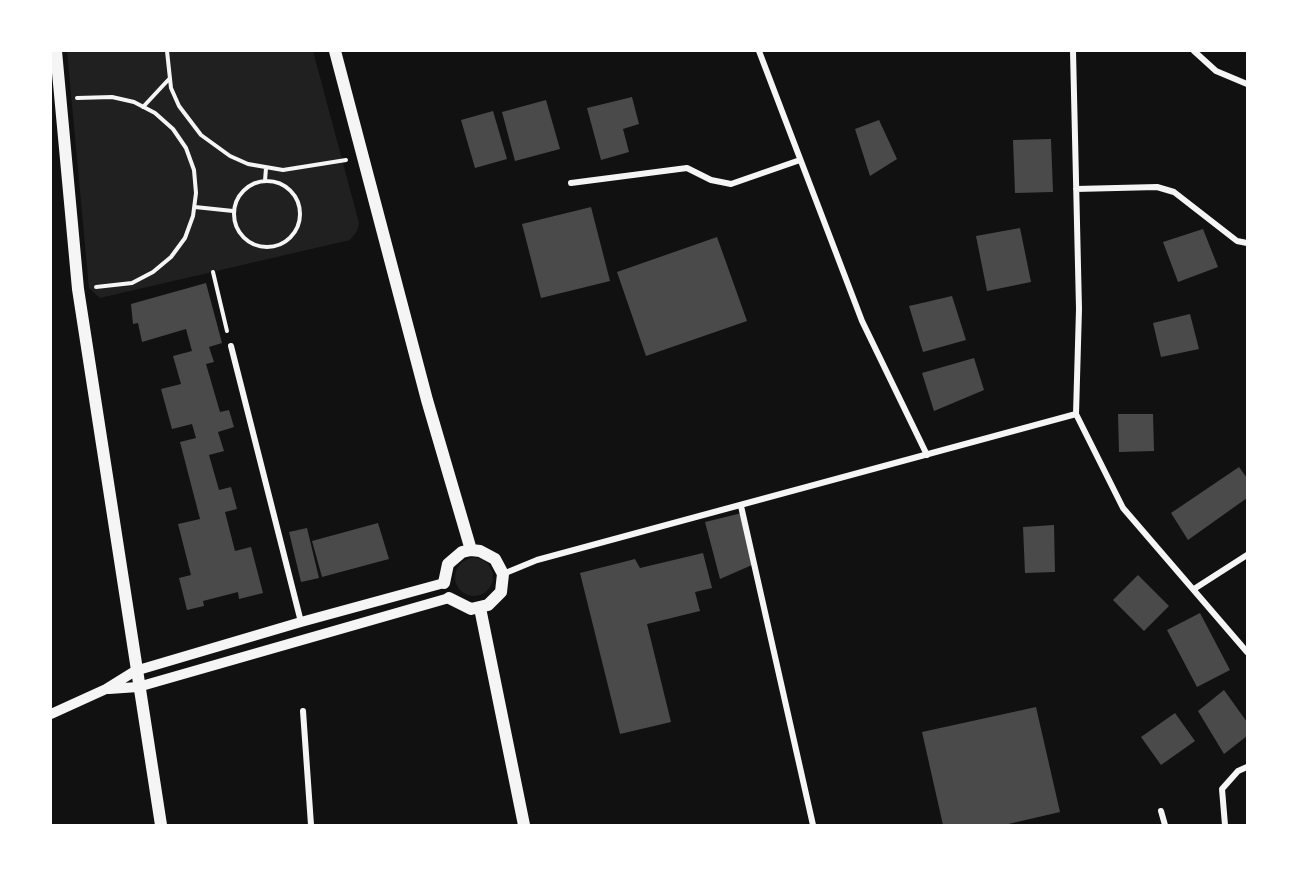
<!DOCTYPE html>
<style>
body{margin:0}
#map{position:relative;width:1298px;height:876px;overflow:hidden;background:#111;font-family:"Exo 2",sans-serif}
canvas{display:block}
.frame{position:absolute;inset:0;border:52px solid #fff;pointer-events:none}
</style>
<div id="map">
<canvas width="1298" height="876"></canvas>
<div class="frame"></div>
</div>
<script>
const ctx = document.querySelector('canvas').getContext('2d');
ctx.lineJoin = 'round';
function paint(path, color) {
  ctx.fillStyle = color;
  ctx.fill(path, 'evenodd');
}
function toPath(rows) {
  const path = new Path2D();
  for (const r of rows) {
    if (r.length === 3) {
      path.moveTo(r[0] + r[2], r[1]);
      path.arc(r[0], r[1], r[2], 0, 2 * Math.PI);
      continue;
    }
    path.moveTo(r[0], r[1]);
    for (let i = 2; i < r.length; i += 2) path.lineTo(r[i], r[i + 1]);
  }
  return path;
}
function trace(path, color, width, dash) {
  ctx.strokeStyle = color;
  ctx.lineWidth = width;
  ctx.lineCap = dash ? 'butt' : 'round';
  ctx.setLineDash(dash || []);
  ctx.stroke(path);
}
const green = toPath([
 [67,51,313,51,359,223,357,231,350,240,100,298,89,288],
 [474,577,19]
]);
const building = toPath([
 [632,97,639,124,623,129,629,152,601,160,587,108],
 [546,100,560,149,515,161,502,112],
 [493,111,507,159,475,168,461,120],
 [879,120,897,159,870,176,855,129],
 [1051,139,1053,192,1015,193,1013,140],
 [591,207,610,281,541,298,522,224],
 [1020,228,1031,282,987,291,976,236],
 [1203,229,1218,267,1178,282,1163,242],
 [717,237,747,321,646,356,617,272],
 [206,283,222,343,209,347,214,362,206,364,220,412,229,410,234,427,218,432,224,451,209,455,219,490,231,487,237,509,225,512,235,551,251,547,263,593,239,599,238,592,203,601,204,606,187,610,179,578,191,575,178,524,200,519,180,442,196,438,192,424,172,429,161,389,181,384,173,356,192,351,186,329,142,342,138,323,133,324,131,304],
 [952,296,966,340,923,352,909,306],
 [1190,314,1199,349,1161,357,1153,323],
 [974,358,984,390,934,411,922,373],
 [1118,414,1153,414,1154,451,1119,452],
 [1239,467,1247,478,1247,498,1188,540,1171,513],
 [742,513,752,565,720,579,705,522],
 [378,523,389,559,322,577,312,541],
 [1054,525,1055,572,1025,573,1023,527],
 [307,528,319,578,301,582,289,532],
 [703,553,712,588,695,592,700,611,647,624,671,722,620,734,580,573,635,559,640,568],
 [1138,575,1169,606,1144,631,1113,600],
 [1200,613,1230,670,1197,687,1167,630],
 [1224,690,1247,722,1247,736,1224,754,1198,711],
 [1036,707,1060,812,1004,825,943,825,922,732],
 [1175,713,1195,741,1161,765,1141,737]
]);
const path = toPath([
 [167,51,171,88,179,106,201,135,230,156,248,164,283,170,346,160],
 [77,98,112,97,134,102,155,113,173,129,186,148,194,170,196,193,193,216,185,238,171,257,153,272,132,283,96,287],
 [143,107,170,78],
 [267,214,33],
 [265,181,266,168],
 [195,207,233,211],
 [213,272,227,331]
]);
const minor = toPath([
 [759,51,862,321,927,455],
 [1073,51,1079,309,1076,414,1123,508,1247,652],
 [1194,51,1216,71,1247,84],
 [571,183,687,168,711,180,731,184,800,160],
 [1076,189,1157,187,1174,192,1237,241,1247,243],
 [231,346,301,622],
 [741,506,813,825],
 [503,574,537,560,1076,414],
 [1194,589,1247,555],
 [303,711,311,825],
 [1161,811,1165,825],
 [1225,825,1222,789,1238,771,1247,767]
]);
const tertiary = toPath([
 [109,689,138,687,449,598],
 [51,714,106,689,135,671,301,622,444,583]
]);
const secondary = toPath([
 [56,51,78,289,161,825],
 [335,51,427,400,471,550],
 [444,583,448,564,462,552,471,550,480,551,495,559,503,574,501,592,488,605,471,609,449,598],
 [480,608,524,825]
]);
paint(green, '#202020');
paint(building, '#4a4a4a');
trace(path, '#f5f5f5', 4);
trace(minor, '#f5f5f5', 6);
trace(tertiary, '#f5f5f5', 10);
trace(secondary, '#f5f5f5', 12);
</script>
